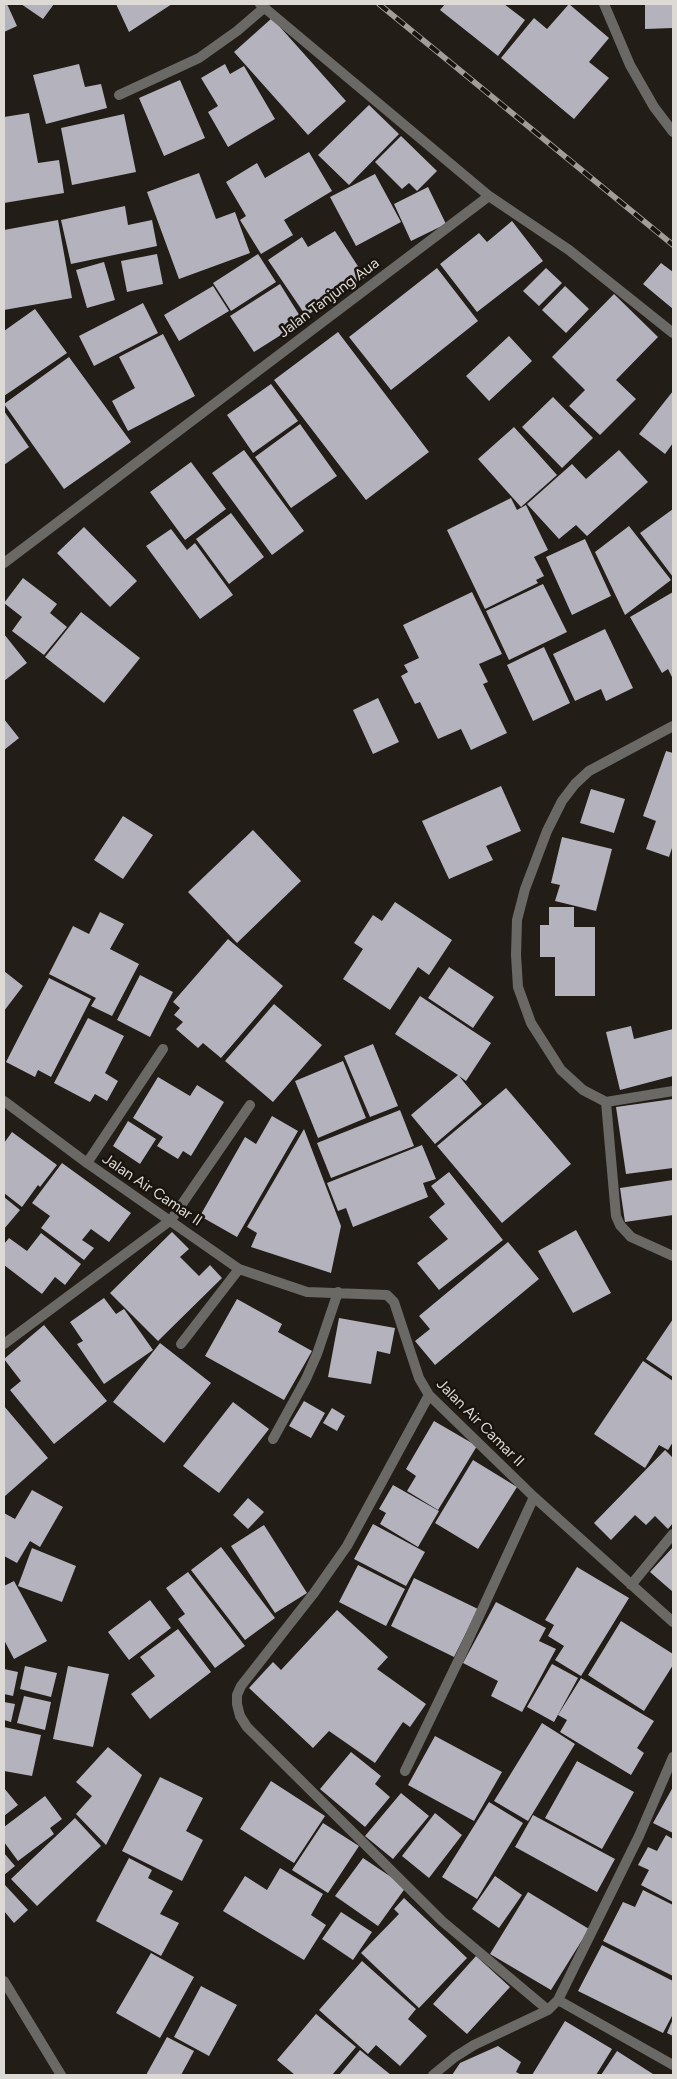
<!DOCTYPE html>
<style>
body{margin:0}
#map{position:relative;width:677px;height:2079px;overflow:hidden;background:#231d17;font-family:Figtree,sans-serif}
canvas{display:block}
.frame{position:absolute;inset:0;border:5px solid #ddd9d5;pointer-events:none}
</style>
<div id="map">
<canvas width="677" height="2079"></canvas>
<div class="frame"></div>
</div>
<script>
const ctx = document.querySelector('canvas').getContext('2d');
ctx.lineJoin = 'round';
function paint(path, color) {
  ctx.fillStyle = color;
  ctx.fill(path, 'evenodd');
}
function toPath(rows) {
  const path = new Path2D();
  for (const r of rows) {
    path.moveTo(r[0], r[1]);
    for (let i = 2; i < r.length; i += 2) path.lineTo(r[i], r[i + 1]);
  }
  return path;
}
function trace(path, color, width, dash) {
  ctx.strokeStyle = color;
  ctx.lineWidth = width;
  ctx.lineCap = dash ? 'butt' : 'round';
  ctx.setLineDash(dash || []);
  ctx.stroke(path);
}
function write(font, color, halo, rows, align = 'center') {
  ctx.font = font + ' Figtree,sans-serif';
  ctx.lineWidth = 5;
  ctx.setLineDash([]);
  ctx.textBaseline = 'middle';
  ctx.strokeStyle = halo;
  ctx.fillStyle = color;
  for (const [text, x, y, turn = 0] of rows) {
    ctx.save();
    ctx.translate(x, y);
    ctx.rotate((+turn || 0) * Math.PI / 180);
    ctx.textAlign = isNaN(turn) ? turn : align;
    if (halo) ctx.strokeText(text, 0, 0);
    ctx.fillText(text, 0, 0);
    ctx.restore();
  }
}
const building = toPath([
 [4,4,7,4,17,26,4,32],
 [21,4,54,4,43,19],
 [116,4,172,4,129,32],
 [445,4,504,4,525,20,498,56,440,10],
 [569,4,609,38,589,62,609,78,574,119,501,58,534,18,547,29],
 [645,4,673,4,673,28,645,29],
 [272,18,346,101,308,135,234,52],
 [79,64,85,87,101,84,107,108,46,124,33,75],
 [225,64,230,74,244,66,275,119,228,147,208,112,218,106,201,78],
 [180,80,205,138,164,156,139,98],
 [369,105,399,134,349,185,318,155],
 [29,113,38,163,59,160,64,193,4,203,4,117],
 [124,114,136,172,72,185,61,128],
 [401,136,437,171,417,191,409,183,402,189,375,162],
 [309,152,332,191,284,220,293,235,261,254,240,220,246,216,226,182,257,163,265,178],
 [199,173,216,219,235,212,250,253,179,279,147,192],
 [375,174,401,222,356,246,330,197],
 [428,187,446,224,411,241,394,204],
 [125,206,128,225,152,220,157,246,71,264,61,220],
 [58,220,72,298,4,310,4,230],
 [512,221,543,261,477,312,440,264,479,233,487,242],
 [335,231,365,277,306,316,268,260,302,237,308,247],
 [157,254,163,284,127,292,121,261],
 [258,254,276,282,231,311,213,283],
 [104,262,115,300,87,308,76,270],
 [661,263,673,272,673,309,643,284],
 [437,268,478,321,391,390,349,337],
 [546,268,562,283,539,306,523,291],
 [280,284,303,321,254,352,230,316],
 [213,286,229,311,179,341,164,315],
 [565,286,589,309,566,333,542,310],
 [614,294,658,337,616,380,636,399,600,435,569,406,585,390,552,357],
 [143,303,158,333,94,366,79,336],
 [35,309,67,353,4,396,4,331],
 [338,332,429,452,366,500,274,380],
 [163,334,195,396,128,431,112,401,135,388,119,357],
 [509,336,532,361,489,401,466,376],
 [69,357,131,442,64,489,4,404],
 [271,384,298,421,253,453,227,415],
 [673,391,673,443,665,454,639,434],
 [553,397,593,438,562,468,522,427],
 [4,411,29,447,4,465],
 [300,424,337,476,291,508,255,457],
 [514,427,557,475,521,507,478,459],
 [244,450,304,531,272,555,212,473],
 [619,450,648,482,587,536,576,525,559,539,527,504,572,464,586,479],
 [191,462,226,509,185,540,150,492],
 [511,498,517,510,526,505,548,550,534,557,544,576,536,580,538,583,485,609,447,530],
 [673,509,673,577,640,533],
 [231,513,264,557,229,584,196,539],
 [629,526,671,580,625,615,595,552],
 [84,527,137,581,110,607,57,553],
 [171,529,187,550,195,543,233,595,200,619,146,546],
 [585,539,611,596,572,615,546,557],
 [23,578,57,604,50,613,67,627,44,655,12,631,22,617,4,603],
 [543,584,567,632,509,660,486,611],
 [472,592,502,654,479,664,488,682,483,684,507,733,471,750,461,729,438,739,420,702,415,704,401,676,408,672,404,665,419,658,403,625],
 [673,592,673,679,668,669,662,673,630,617],
 [81,612,140,658,104,703,45,657],
 [605,629,633,688,606,701,601,689,575,701,553,654],
 [4,634,27,663,4,681],
 [544,647,570,703,533,721,507,665],
 [378,698,399,742,373,754,353,710],
 [4,719,19,738,4,750],
 [666,751,673,753,673,845,669,857,646,849,656,821,643,816],
 [501,786,521,831,486,846,493,860,449,879,422,821],
 [591,789,625,799,614,833,580,823],
 [123,816,153,835,123,879,94,860],
 [253,830,301,881,237,943,188,892],
 [562,837,612,849,596,911,555,901,560,885,551,883],
 [395,902,452,940,429,975,418,967,390,1010,343,979,363,949,354,943,373,915,382,921],
 [549,907,574,907,574,927,595,927,595,996,555,996,555,957,540,957,540,925,549,925],
 [100,912,124,924,110,949,139,964,112,1016,91,1006,96,998,49,974,73,926,89,934],
 [228,939,283,986,221,1058,203,1043,198,1048,176,1029,183,1022,174,1015,180,1008,173,1002],
 [449,967,494,997,473,1028,428,998],
 [4,971,23,986,4,1011],
 [140,975,173,992,150,1037,117,1020],
 [49,978,91,999,51,1077,38,1070,35,1077,6,1062],
 [420,996,491,1043,466,1081,459,1076,482,1104,435,1144,411,1115,458,1075,395,1034],
 [274,1004,322,1045,273,1102,225,1061],
 [88,1018,124,1036,105,1073,118,1081,107,1101,95,1094,90,1102,54,1083],
 [631,1026,634,1039,673,1029,673,1076,620,1090,606,1032],
 [373,1044,398,1106,370,1117,344,1056],
 [343,1061,366,1118,318,1138,295,1081],
 [158,1077,190,1096,197,1085,224,1102,191,1156,183,1151,178,1159,157,1146,163,1137,133,1118],
 [506,1088,571,1164,502,1223,437,1146],
 [673,1099,673,1168,626,1174,616,1107],
 [400,1110,414,1146,331,1178,317,1143],
 [272,1116,298,1131,237,1237,200,1216,245,1137,256,1144],
 [128,1121,156,1139,140,1164,113,1146],
 [304,1129,341,1226,331,1273,251,1247,257,1233,247,1227],
 [12,1132,57,1165,40,1187,38,1185,22,1207,4,1193,4,1143],
 [422,1145,436,1179,423,1183,428,1197,353,1227,346,1208,338,1211,327,1183],
 [62,1163,131,1213,109,1242,91,1229,82,1240,94,1248,84,1260,41,1228,50,1216,32,1203],
 [449,1172,503,1240,439,1290,417,1263,448,1239,429,1217,445,1204,431,1186],
 [673,1180,673,1215,625,1222,620,1188],
 [4,1197,20,1210,4,1229],
 [576,1230,611,1293,573,1313,538,1251],
 [172,1232,189,1249,180,1257,199,1276,210,1265,222,1278,158,1341,110,1293],
 [41,1233,81,1264,65,1285,55,1277,42,1294,4,1265,4,1244,9,1238,27,1251],
 [508,1242,539,1279,435,1365,415,1341,430,1329,419,1316],
 [104,1298,116,1314,124,1309,153,1350,104,1384,77,1344,83,1341,70,1322],
 [237,1299,282,1324,278,1332,312,1351,284,1400,205,1356],
 [339,1318,395,1328,390,1354,377,1351,371,1384,328,1377],
 [673,1319,673,1377,646,1359],
 [44,1325,107,1401,54,1444,10,1390,21,1381,4,1359],
 [160,1343,211,1383,164,1443,113,1402],
 [643,1361,673,1381,673,1442,668,1450,659,1445,645,1468,594,1434],
 [304,1401,325,1413,311,1438,289,1426],
 [233,1402,269,1429,219,1493,183,1466],
 [4,1406,48,1458,5,1496,4,1494],
 [332,1408,345,1416,337,1431,323,1423],
 [434,1421,477,1446,438,1510,407,1491,416,1476,406,1469],
 [665,1450,673,1458,673,1523,668,1529,655,1516,646,1525,635,1515,611,1540,594,1523],
 [473,1460,517,1487,478,1549,435,1523],
 [393,1485,439,1511,418,1547,380,1524,386,1513,379,1509],
 [32,1490,63,1507,40,1547,30,1541,17,1563,4,1556,4,1513,15,1519],
 [248,1498,264,1512,248,1529,233,1515],
 [373,1524,425,1552,406,1586,354,1559],
 [264,1525,307,1593,275,1613,231,1546],
 [221,1547,275,1618,245,1640,191,1570],
 [673,1547,673,1592,650,1572],
 [32,1548,76,1566,62,1602,18,1586],
 [358,1565,405,1589,386,1626,339,1602],
 [577,1567,629,1598,581,1676,555,1660,564,1646,548,1636,554,1625,545,1620],
 [188,1572,245,1646,215,1668,178,1619,185,1614,166,1588],
 [414,1578,478,1609,454,1657,391,1626],
 [14,1581,47,1641,14,1659,4,1640,4,1586],
 [150,1600,171,1628,129,1660,108,1632],
 [496,1602,546,1628,539,1641,556,1649,522,1712,491,1696,498,1681,463,1663],
 [337,1610,388,1657,377,1669,426,1704,410,1727,403,1722,375,1763,329,1731,313,1748,249,1688,273,1662,281,1670],
 [621,1621,673,1654,673,1665,644,1711,588,1675],
 [178,1629,211,1672,150,1719,131,1694,155,1676,140,1657],
 [552,1664,578,1678,554,1722,527,1707],
 [25,1666,57,1673,51,1697,20,1689],
 [68,1666,109,1674,93,1747,53,1739],
 [4,1669,18,1672,13,1696,4,1694],
 [581,1678,654,1721,637,1748,644,1753,631,1775,560,1732,567,1720,558,1715],
 [24,1696,51,1702,45,1730,17,1723],
 [4,1702,15,1704,11,1722,4,1720],
 [542,1723,575,1744,528,1821,494,1801],
 [4,1727,41,1735,32,1776,4,1771],
 [435,1736,502,1772,474,1821,408,1785],
 [108,1747,142,1775,106,1845,76,1814,92,1796,76,1782],
 [351,1752,381,1776,375,1784,390,1797,365,1827,320,1789],
 [577,1761,634,1792,602,1849,545,1818],
 [160,1777,203,1798,186,1831,203,1840,182,1881,122,1851],
 [271,1781,325,1816,294,1863,240,1829],
 [673,1787,673,1833,653,1823],
 [4,1788,18,1805,4,1816],
 [401,1793,429,1816,393,1859,365,1836],
 [45,1796,62,1819,50,1828,54,1834,18,1861,4,1842,4,1827],
 [489,1802,523,1823,477,1899,442,1877],
 [435,1813,462,1835,429,1878,402,1856],
 [533,1815,615,1859,597,1892,515,1847],
 [75,1818,101,1846,37,1906,11,1879],
 [323,1823,359,1846,328,1893,292,1870],
 [666,1835,673,1839,673,1902,641,1885,649,1870,638,1865,648,1847,657,1851],
 [4,1853,15,1866,4,1875],
 [129,1858,152,1870,148,1878,173,1891,160,1914,179,1923,161,1956,96,1921],
 [363,1858,406,1887,378,1926,335,1896],
 [280,1868,323,1894,311,1915,326,1925,304,1960,223,1911,245,1876,267,1890],
 [495,1876,522,1895,499,1928,472,1909],
 [5,1885,28,1910,14,1923,4,1911],
 [643,1890,673,1905,673,1976,603,1941,623,1902,635,1907],
 [528,1892,589,1929,551,1990,490,1954],
 [404,1898,467,1958,419,2008,361,1953,399,1914,394,1909],
 [341,1912,372,1932,353,1960,322,1939],
 [602,1945,673,1981,673,2014,663,2033,578,1991],
 [151,1953,194,1977,160,2038,116,2013],
 [476,1956,510,1987,467,2034,433,2004],
 [362,1961,416,2009,408,2019,427,2036,400,2066,376,2045,368,2054,319,2010],
 [201,1986,237,2005,209,2056,174,2037],
 [316,2014,356,2047,332,2075,295,2075,277,2060],
 [673,2019,673,2036,667,2033],
 [565,2021,612,2049,596,2075,532,2075],
 [167,2037,194,2051,181,2075,146,2075],
 [498,2046,521,2062,516,2072,522,2075,452,2075,460,2063],
 [360,2050,391,2075,339,2075],
 [617,2051,653,2074,601,2075]
]);
const street = toPath([
 [260,4,489,196],
 [604,4,630,65,654,107,673,132],
 [119,95,199,58,237,31,265,7],
 [4,563,489,196,569,250,673,333],
 [673,726,589,771,575,784,562,801,547,831,525,889,517,920,516,955,518,987,531,1023,561,1070,583,1090,606,1102,673,1091],
 [4,1101,87,1163,239,1269,307,1292,387,1295,394,1302,419,1378,429,1395,534,1497,673,1622],
 [606,1102,616,1216,620,1225,631,1237,673,1256],
 [87,1163,163,1049],
 [4,1344,171,1220,250,1105],
 [181,1344,239,1269],
 [429,1395,347,1546,314,1593,241,1686,237,1695,237,1704,240,1716,247,1727,442,1921,548,2010],
 [273,1439,306,1379,317,1354,338,1292],
 [631,1585,673,1534],
 [405,1771,463,1651,534,1497],
 [4,1981,61,2075],
 [558,2000,673,2065],
 [433,2075,455,2057,474,2045,548,2010,558,2000,639,1836,673,1757]
]);
const rail = toPath([
 [379,4,673,245]
]);
const streetNames = [
 ["Jalan Tanjung Aua",329,298,-37],
 ["Jalan Air Camar II",152,1190,34],
 ["Jalan Air Camar II",480,1423,45]
];
paint(building, '#b4b2bd');
trace(street, '#6b6965', 10);
trace(rail, '#a29d99', 5.5);
trace(rail, '#1a140e', 4, [11]);
write('15px', '#ddd9d5', '#1a140e', streetNames);
</script>
